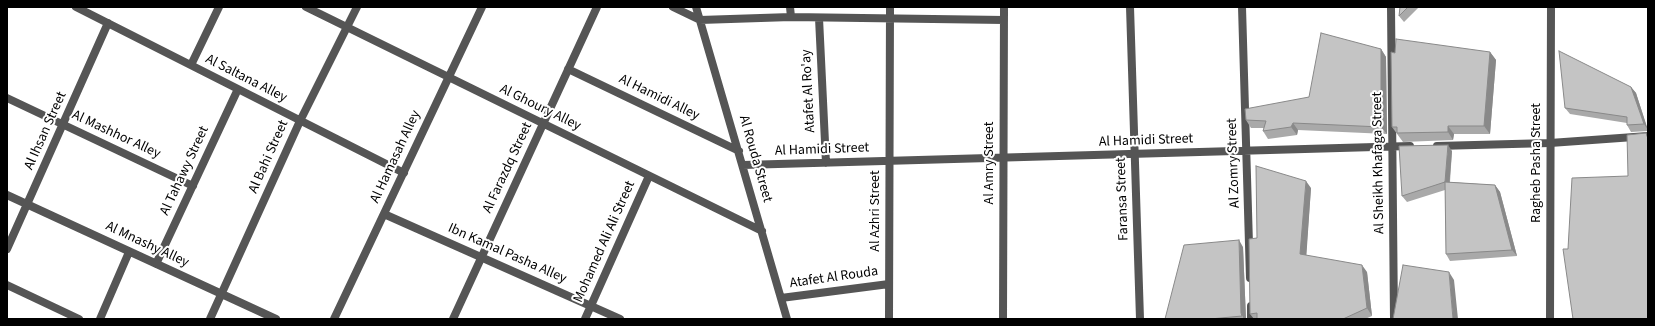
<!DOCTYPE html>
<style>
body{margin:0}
#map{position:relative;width:1655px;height:326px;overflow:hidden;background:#fff;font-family:"Source Sans 3",sans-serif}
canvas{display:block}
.frame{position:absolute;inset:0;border:8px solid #000;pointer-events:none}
</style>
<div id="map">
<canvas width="1655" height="326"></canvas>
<div class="frame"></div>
</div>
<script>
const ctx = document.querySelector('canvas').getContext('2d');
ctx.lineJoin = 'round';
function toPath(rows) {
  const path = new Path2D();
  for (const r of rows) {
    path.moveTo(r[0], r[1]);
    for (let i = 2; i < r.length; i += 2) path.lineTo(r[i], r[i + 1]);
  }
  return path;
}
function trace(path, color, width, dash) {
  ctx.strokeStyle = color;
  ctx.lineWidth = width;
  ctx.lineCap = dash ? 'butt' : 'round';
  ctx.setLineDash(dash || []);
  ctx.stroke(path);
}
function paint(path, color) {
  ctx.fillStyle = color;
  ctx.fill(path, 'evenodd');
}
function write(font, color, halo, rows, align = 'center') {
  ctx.font = font + ' "Source Sans 3",sans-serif';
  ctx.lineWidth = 4;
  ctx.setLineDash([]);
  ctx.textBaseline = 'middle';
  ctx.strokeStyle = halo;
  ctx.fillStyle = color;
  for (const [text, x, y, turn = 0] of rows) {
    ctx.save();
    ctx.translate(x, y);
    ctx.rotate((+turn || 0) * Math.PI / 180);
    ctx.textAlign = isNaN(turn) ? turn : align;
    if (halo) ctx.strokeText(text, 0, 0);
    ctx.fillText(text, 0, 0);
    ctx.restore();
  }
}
const minor = toPath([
 [76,7,404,173],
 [306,7,762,231],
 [673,7,700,20,791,17,1004,20],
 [696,7,787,319],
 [790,7,791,17],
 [1130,7,1140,319],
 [1242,7,1250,278],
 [1391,7,1394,319],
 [819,18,826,163],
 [191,65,219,7],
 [568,69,739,151],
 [7,98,193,186],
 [1437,146,1550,143,1648,136],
 [743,165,1410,146],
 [7,195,276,319],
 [384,214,620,319],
 [7,249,108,23],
 [156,264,238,89],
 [7,285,79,319],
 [781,298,889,284],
 [1251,306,1251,319],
 [100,319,129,252],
 [210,319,300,121,357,7],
 [334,319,482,7],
 [453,319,597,7],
 [585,319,649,176],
 [889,319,890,7],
 [1003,319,1004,7]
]);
const tertiary = toPath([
 [1550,319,1551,7]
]);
const wall = toPath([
 [1400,7,1419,7,1404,22,1399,16],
 [1381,49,1386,57,1387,134,1298,130,1297,135,1268,139,1263,131,1264,128,1251,128,1246,120,1309,97],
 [1490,52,1496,60,1490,134,1454,134,1453,140,1403,142,1392,127,1395,53],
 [1631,87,1636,93,1648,131,1631,132,1627,125,1627,123,1570,114,1565,108],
 [1452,151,1450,182,1495,185,1500,192,1517,256,1450,261,1446,254,1445,190,1407,202,1402,196],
 [1311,188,1306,255,1367,272,1372,316,1365,319,1254,319,1250,314,1257,238],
 [1243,247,1246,319,1165,319]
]);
const shadedWall = toPath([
 [1381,49,1386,57,1387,134,1381,127],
 [1490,52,1496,60,1490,134,1484,126],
 [1631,87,1636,93,1648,130,1644,124],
 [1293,123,1298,130,1297,135,1291,127],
 [1448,126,1454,134,1453,140,1448,132],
 [1448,145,1452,151,1449,188,1445,182],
 [1306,181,1311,188,1306,261,1300,254],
 [1495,185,1500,192,1517,256,1512,250],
 [1239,240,1243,247,1246,319,1244,319,1241,313],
 [1362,265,1367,272,1372,316,1367,308],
 [1449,272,1454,280,1458,319,1453,319]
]);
const building = toPath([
 [1400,7,1408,7,1399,16,1400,7],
 [1321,33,1381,49,1381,127,1293,123,1291,127,1263,131,1266,121,1246,120,1245,109,1309,97,1321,33],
 [1396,39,1490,52,1484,126,1448,126,1448,132,1397,133,1397,127,1392,127,1391,52,1395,53,1396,39],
 [1559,51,1631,87,1644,124,1627,125,1627,117,1565,108,1559,51],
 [1646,133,1648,139,1648,319,1573,319,1563,249,1568,249,1572,178,1628,176,1627,135,1646,133],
 [1448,145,1445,182,1402,196,1399,146,1448,145],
 [1256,166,1306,181,1300,254,1362,265,1367,308,1343,319,1257,319,1257,313,1250,314,1249,239,1257,238,1256,166],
 [1445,182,1495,185,1512,250,1446,254,1445,182],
 [1239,240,1241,313,1242,316,1210,319,1165,319,1184,245,1239,240],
 [1403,265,1449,272,1453,319,1393,319,1403,265]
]);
const streetNames = [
 ["Al Saltana Alley",246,79,27],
 ["Atafet Al Ro'ay",809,91,-93],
 ["Al Hamidi Alley",659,98,26],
 ["Al Ghoury Alley",540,108,26],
 ["Al Ihsan Street",46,131,-66],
 ["Al Mashhor Alley",116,135,25],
 ["Al Hamidi Street",1146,141,-2],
 ["Al Hamidi Street",822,150,-2],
 ["Al Bahi Street",269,157,-66],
 ["Al Hamasah Alley",396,157,-65],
 ["Al Rouda Street",755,159,74],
 ["Al Amry Street",990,163,-90],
 ["Al Zomry Street",1234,163,-92],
 ["Al Sheikh Khafaga Street",1379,163,-91],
 ["Ragheb Pasha Street",1537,163,-90],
 ["Al Farazdq Street",508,168,-65],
 ["Al Tahawy Street",185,171,-65],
 ["Faransa Street",1123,199,-92],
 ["Al Azhri Street",876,211,-90],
 ["Mohamed Ali Ali Street",605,242,-66],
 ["Al Mnashy Alley",147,245,25],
 ["Ibn Kamal Pasha Alley",507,254,24],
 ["Atafet Al Rouda",834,278,-8]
];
trace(minor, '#555', 8);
trace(tertiary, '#555', 8);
paint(wall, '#a9a9a9');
paint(shadedWall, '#898989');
paint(building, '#c4c4c4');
trace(building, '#898989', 1);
write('14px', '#000', '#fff', streetNames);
</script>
